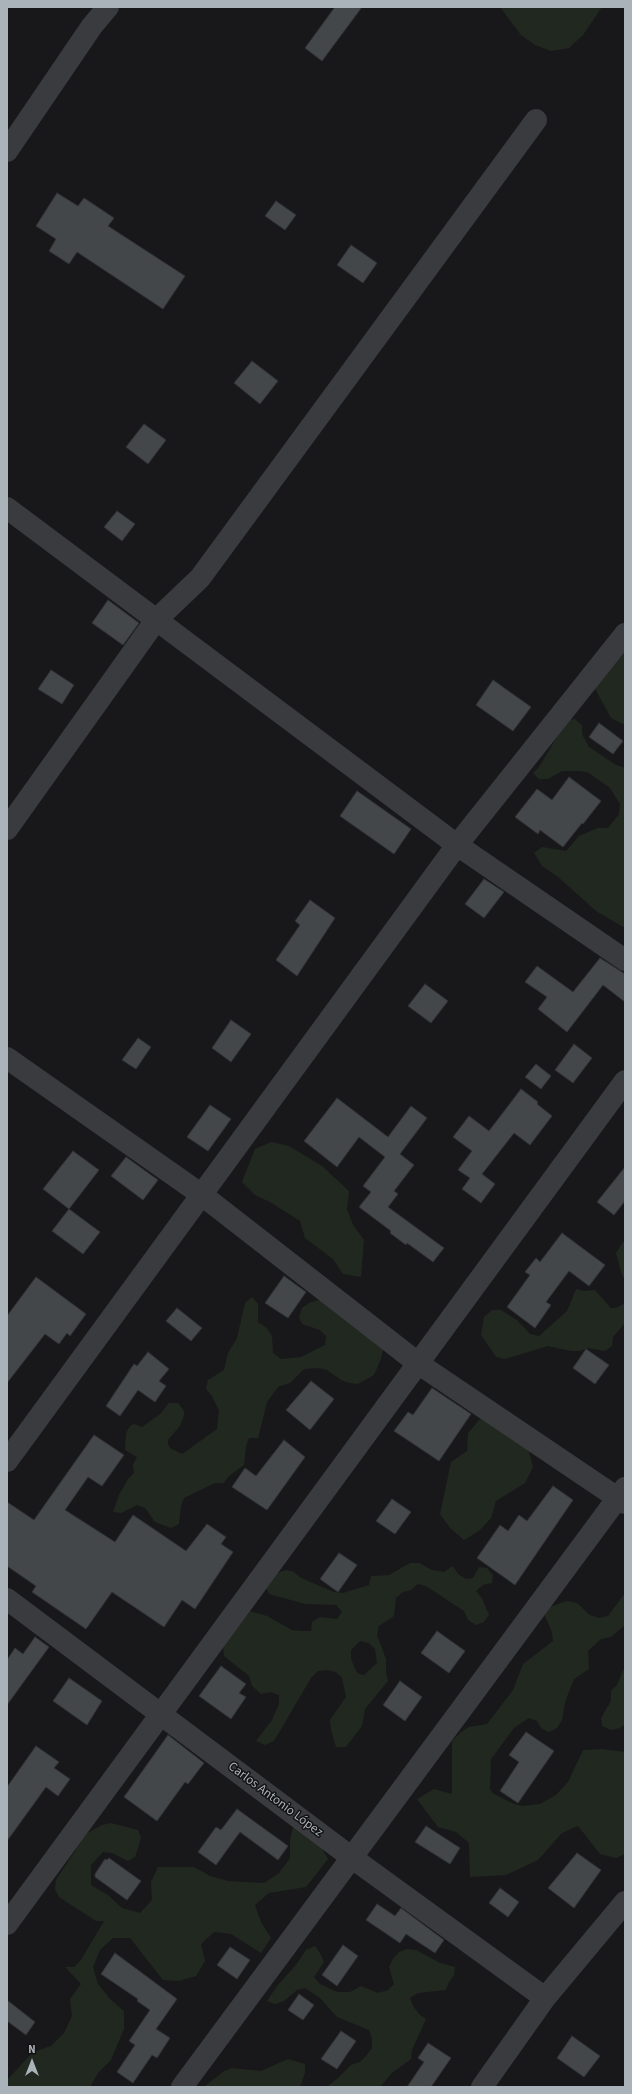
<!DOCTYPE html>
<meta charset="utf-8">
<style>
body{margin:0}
#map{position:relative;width:632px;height:2094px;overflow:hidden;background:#18181a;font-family:"Source Sans 3",sans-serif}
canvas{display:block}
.frame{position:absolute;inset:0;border:8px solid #aab3b9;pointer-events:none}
.north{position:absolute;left:12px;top:2042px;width:40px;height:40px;-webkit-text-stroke:3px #131315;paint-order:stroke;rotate:0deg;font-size:11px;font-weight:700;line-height:16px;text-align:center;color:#aab3b9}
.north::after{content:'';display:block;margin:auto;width:14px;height:18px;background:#aab3b9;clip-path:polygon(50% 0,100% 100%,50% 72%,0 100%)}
</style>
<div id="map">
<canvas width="632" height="2094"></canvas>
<div class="frame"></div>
<div class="north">N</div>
</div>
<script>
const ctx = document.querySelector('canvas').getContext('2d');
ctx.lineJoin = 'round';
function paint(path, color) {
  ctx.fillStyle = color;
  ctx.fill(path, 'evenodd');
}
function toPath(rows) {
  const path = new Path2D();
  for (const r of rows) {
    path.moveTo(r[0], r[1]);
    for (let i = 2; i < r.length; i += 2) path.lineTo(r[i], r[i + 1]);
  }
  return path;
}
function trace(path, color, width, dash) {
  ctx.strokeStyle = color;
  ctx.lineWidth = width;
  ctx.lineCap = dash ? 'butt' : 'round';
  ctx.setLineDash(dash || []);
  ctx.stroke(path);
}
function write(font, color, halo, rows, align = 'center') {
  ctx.font = font + ' "Source Sans 3",sans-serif';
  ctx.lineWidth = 3;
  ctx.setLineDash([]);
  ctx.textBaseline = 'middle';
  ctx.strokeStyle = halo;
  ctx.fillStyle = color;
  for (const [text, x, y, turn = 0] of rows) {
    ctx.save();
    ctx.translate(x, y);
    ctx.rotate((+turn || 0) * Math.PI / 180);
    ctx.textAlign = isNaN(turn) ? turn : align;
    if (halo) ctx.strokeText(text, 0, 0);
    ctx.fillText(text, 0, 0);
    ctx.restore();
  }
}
const green = toPath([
 [500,7,602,7,583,35,569,48,551,51,535,45,521,35],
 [625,646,625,725,611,718,594,687],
 [575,719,582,725,582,734,589,747,616,765,625,768,625,928,596,911,557,876,542,866,534,853,542,847,566,851,579,836,598,828,608,828,619,814,620,804,610,788,589,773,580,771,562,771,548,779,539,779,533,773,539,767,567,720],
 [271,1142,289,1146,322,1166,349,1191,347,1209,353,1225,364,1240,361,1277,343,1274,333,1259,305,1238,300,1221,270,1202,255,1195,242,1182,255,1149],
 [623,1242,625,1243,625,1281,621,1272,616,1253],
 [576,1289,585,1291,595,1290,611,1308,616,1308,625,1303,625,1323,613,1337,612,1346,605,1351,588,1348,580,1351,571,1351,548,1346,505,1359,496,1357,481,1335,484,1317,492,1310,501,1310,517,1320,530,1334,539,1336,567,1311],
 [252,1297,258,1304,258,1322,267,1328,272,1336,273,1353,281,1359,301,1357,325,1345,326,1336,320,1330,302,1324,299,1317,302,1308,309,1303,318,1300,327,1302,383,1350,381,1359,374,1375,358,1384,349,1383,341,1380,327,1370,318,1368,304,1369,290,1383,278,1387,267,1402,258,1438,249,1438,246,1446,244,1465,229,1476,224,1483,215,1483,184,1498,181,1506,179,1524,171,1528,155,1522,145,1508,137,1505,121,1513,113,1512,119,1495,128,1479,134,1473,133,1465,137,1457,125,1450,126,1433,130,1426,134,1424,142,1427,160,1414,169,1403,178,1403,184,1411,184,1415,180,1426,168,1440,168,1444,170,1448,182,1454,217,1429,219,1411,212,1396,206,1389,208,1380,224,1370,228,1353,237,1338,245,1303],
 [480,1419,498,1425,528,1448,533,1467,525,1483,496,1501,491,1518,479,1531,464,1540,450,1528,440,1514,451,1462,467,1451,468,1433],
 [410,1563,419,1563,432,1570,444,1572,453,1566,458,1574,466,1579,473,1578,479,1567,487,1568,493,1575,492,1583,483,1585,476,1591,482,1598,489,1615,484,1622,476,1625,468,1620,464,1611,426,1586,418,1584,411,1590,403,1592,396,1598,394,1616,379,1626,377,1635,386,1659,386,1673,388,1681,365,1709,362,1726,346,1747,336,1747,331,1730,330,1720,346,1697,342,1678,336,1672,327,1670,318,1671,311,1678,274,1741,265,1745,256,1741,272,1720,279,1704,279,1695,270,1692,261,1694,252,1686,249,1676,224,1656,223,1646,250,1611,267,1616,292,1630,302,1631,311,1631,312,1622,320,1617,337,1619,342,1612,336,1605,305,1604,269,1594,265,1585,277,1573,286,1570,294,1572,301,1578,334,1592,343,1593,369,1585,371,1576,389,1575],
 [360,1641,369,1643,375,1649,377,1663,364,1675,359,1674,356,1671,351,1659,351,1650],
 [625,1593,625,1625,611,1637,601,1639,588,1651,589,1669,574,1679,565,1702,562,1720,557,1728,549,1732,541,1728,537,1721,529,1718,514,1728,491,1759,490,1789,492,1793,514,1804,522,1806,540,1804,556,1795,568,1782,583,1750,602,1749,625,1752,625,1854,616,1858,600,1854,578,1826,562,1833,538,1860,506,1875,470,1877,469,1843,456,1832,438,1827,417,1799,434,1789,452,1794,452,1741,461,1732,469,1727,487,1724,513,1690,523,1664,553,1641,552,1632,544,1614,550,1607,567,1601,577,1603,590,1615,599,1618,608,1616],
 [625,1666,625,1724,620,1728,611,1730,602,1726,601,1718,611,1701,611,1691,617,1685],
 [111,1823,138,1830,141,1838,135,1857,128,1861,112,1853,103,1852,91,1865,91,1885,108,1895,122,1908,140,1913,152,1900,151,1882,158,1867,194,1867,210,1876,228,1881,264,1883,279,1873,290,1858,290,1840,294,1823,318,1842,328,1859,306,1887,269,1893,255,1905,261,1922,271,1938,261,1953,231,1934,214,1932,201,1944,205,1961,196,1976,179,1981,163,1980,130,1938,113,1938,100,1950,93,1967,98,1984,110,1999,124,2011,124,2029,111,2060,98,2073,90,2087,7,2087,7,2080,33,2052,51,2046,64,2033,72,2016,70,1999,81,1984,65,1967,74,1967,81,1960,104,1921,96,1921,59,1897,55,1889,56,1880,86,1834,102,1825],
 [315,1946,320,1953,324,1962,314,1977,320,1984,337,1992,350,1992,361,1986,378,1993,388,1990,394,1984,389,1967,393,1959,399,1952,407,1949,416,1950,440,1963,455,1967,454,1975,449,1982,446,1990,418,1993,410,1998,413,2006,419,2014,426,2019,412,2050,411,2059,392,2073,380,2087,327,2087,338,2078,351,2065,360,2062,366,2056,372,2048,372,2038,369,2030,337,2017,320,1998,305,1988,297,1990,284,2001,275,2004,267,2001,277,1986,296,1965,306,1950],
 [288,2059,305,2064,305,2073,300,2087,204,2087,224,2071,232,2068,261,2071]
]);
const building = toPath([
 [335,7,362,7,322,61,305,48,335,7],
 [57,193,78,206,84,198,114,218,108,226,185,276,163,309,77,252,69,264,49,251,56,239,36,226,57,193],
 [276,201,296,215,285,230,265,216,276,201],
 [351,245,377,263,363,283,337,265,351,245],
 [252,361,278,381,260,404,234,383,252,361],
 [144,424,166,440,148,464,126,447,144,424],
 [117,511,135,524,122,541,104,527,117,511],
 [108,600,139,623,123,645,92,623,108,600],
 [51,670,74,685,62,704,38,689,51,670],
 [493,680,531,707,513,731,476,705,493,680],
 [599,723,623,741,613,754,589,737,599,723],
 [569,777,601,801,583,824,582,823,563,847,540,830,538,834,515,817,537,789,552,800,569,777],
 [357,791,411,829,394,854,340,816,357,791],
 [484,879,504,892,484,918,465,904,484,879],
 [310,900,335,918,297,976,276,960,300,925,295,921,310,900],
 [600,958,625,974,625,1002,603,985,567,1032,538,1009,547,997,525,982,537,966,573,992,600,958],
 [425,984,448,1001,431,1023,408,1006,425,984],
 [231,1020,251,1034,231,1062,212,1048,231,1020],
 [138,1038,151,1047,136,1069,122,1060,138,1038],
 [574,1044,592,1058,573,1083,555,1070,574,1044],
 [536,1064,551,1076,541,1089,525,1077,536,1064],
 [521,1089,538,1102,537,1104,552,1116,530,1145,514,1133,482,1174,495,1184,481,1203,462,1189,470,1178,458,1170,472,1151,453,1137,469,1116,489,1131,521,1089],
 [337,1098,388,1137,411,1106,427,1118,400,1154,414,1165,394,1191,398,1194,388,1207,444,1248,433,1262,407,1243,406,1245,390,1233,391,1231,359,1207,371,1192,363,1186,385,1157,359,1137,337,1167,304,1141,337,1098],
 [210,1105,231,1119,208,1151,187,1137,210,1105],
 [73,1151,99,1170,69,1209,43,1189,73,1151],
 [126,1157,158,1180,143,1200,111,1176,126,1157],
 [625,1167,625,1201,614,1215,597,1202,625,1167],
 [69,1209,100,1232,83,1254,52,1231,69,1209],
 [562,1233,605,1265,589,1286,569,1271,546,1302,551,1305,535,1328,507,1307,530,1275,525,1272,536,1258,540,1262,562,1233],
 [284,1276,306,1292,288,1318,265,1303,284,1276],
 [36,1277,86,1314,70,1336,67,1333,59,1344,45,1334,7,1383,7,1316,36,1277],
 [177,1308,202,1328,191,1341,166,1321,177,1308],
 [586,1349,609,1365,595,1384,573,1368,586,1349],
 [148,1352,169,1369,159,1381,166,1386,155,1402,138,1390,120,1416,106,1406,134,1364,137,1366,148,1352],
 [311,1381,334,1399,310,1430,286,1410,311,1381],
 [432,1388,471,1414,439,1461,394,1431,408,1412,413,1415,432,1388],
 [94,1435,124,1455,102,1486,88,1477,65,1510,115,1542,133,1515,186,1551,207,1524,226,1537,221,1544,233,1552,195,1609,182,1600,164,1627,112,1592,86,1629,32,1592,36,1586,7,1566,7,1502,34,1520,94,1435],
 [284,1440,305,1457,267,1510,232,1487,245,1468,256,1476,284,1440],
 [553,1486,573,1500,515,1585,477,1558,500,1525,508,1531,519,1515,527,1521,553,1486],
 [392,1499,411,1512,395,1534,376,1521,392,1499],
 [339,1553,357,1565,338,1592,320,1579,339,1553],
 [437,1631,465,1651,449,1673,421,1653,437,1631],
 [35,1637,49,1647,7,1705,7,1660,15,1648,23,1654,35,1637],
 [221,1666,246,1684,239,1693,246,1697,231,1719,199,1696,221,1666],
 [69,1678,102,1701,87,1725,53,1701,69,1678],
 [400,1681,422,1697,405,1721,383,1705,400,1681],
 [526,1732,554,1751,518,1803,500,1791,519,1762,509,1755,526,1732],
 [168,1735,204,1763,188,1784,185,1782,157,1821,124,1797,168,1735],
 [36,1746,59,1762,54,1768,70,1779,58,1796,46,1787,7,1841,7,1787,36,1746],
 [237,1809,288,1846,278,1860,240,1832,216,1865,198,1852,216,1827,221,1830,237,1809],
 [426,1826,460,1848,450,1864,415,1842,426,1826],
 [577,1853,601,1870,574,1908,548,1888,577,1853],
 [109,1858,141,1881,127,1900,95,1877,95,1874,105,1859,107,1860,109,1858],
 [500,1888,519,1902,508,1917,489,1903,500,1888],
 [377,1904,395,1916,401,1908,444,1940,435,1953,406,1934,400,1943,366,1920,377,1904],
 [343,1945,358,1956,337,1986,322,1975,343,1945],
 [230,1947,250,1960,237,1979,217,1965,230,1947],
 [115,1953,177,1999,156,2029,170,2038,157,2058,152,2055,133,2083,117,2072,135,2045,129,2041,150,2010,137,2001,138,1999,101,1974,115,1953],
 [299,1994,314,2005,303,2020,288,2010,299,1994],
 [7,2000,35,2022,26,2035,7,2021,7,2000],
 [341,2031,356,2041,337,2069,321,2059,341,2031],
 [572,2036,600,2056,584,2077,557,2058,572,2036],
 [428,2043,451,2058,431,2087,407,2087,424,2062,418,2058,428,2043]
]);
const street = toPath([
 [7,151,92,26,108,7],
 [7,508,457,845,625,960],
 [7,829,156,620,200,578,536,120],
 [7,1058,202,1195,419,1364,625,1503],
 [7,1461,457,845,625,634],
 [7,1599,351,1857,545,1998],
 [7,1924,625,1081],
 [182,2087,625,1488],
 [482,2087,545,1998,625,1902]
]);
const streetNames = [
 ["Carlos Antonio López",275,1800,37]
];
paint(green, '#212820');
paint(building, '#44474a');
trace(building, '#323336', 1);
trace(street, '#393b3f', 22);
write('13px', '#aab3b9', '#131315', streetNames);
</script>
